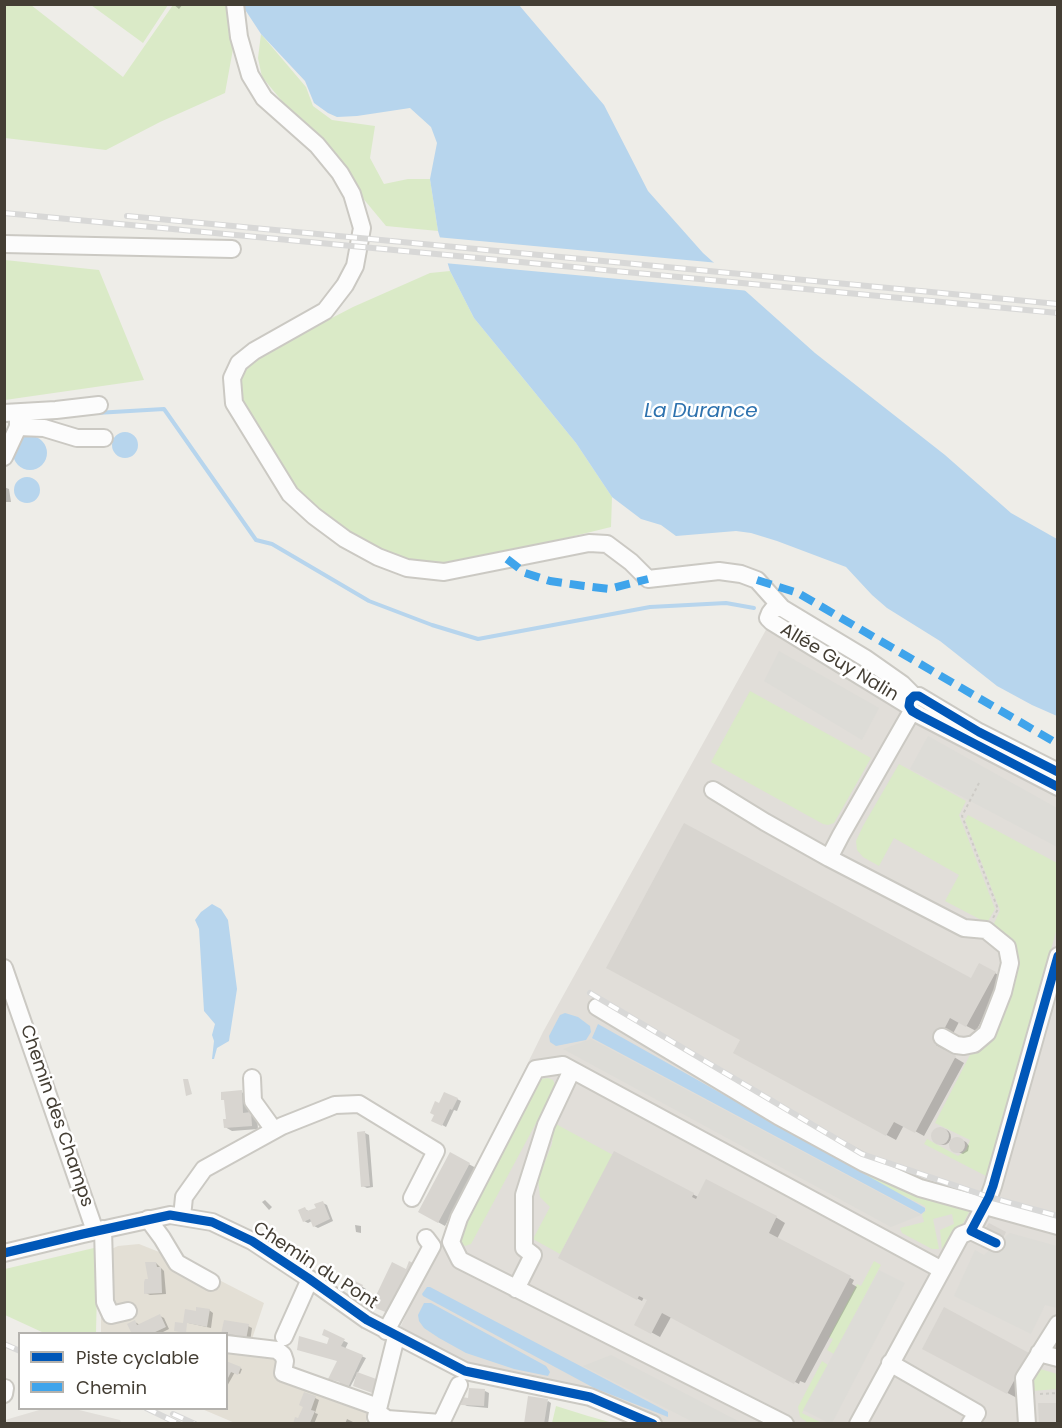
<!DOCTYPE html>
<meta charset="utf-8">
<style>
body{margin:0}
#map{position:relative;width:1062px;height:1428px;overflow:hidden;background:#eeede8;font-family:Poppins,sans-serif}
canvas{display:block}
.frame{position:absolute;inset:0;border:6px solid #443e34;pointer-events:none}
.legend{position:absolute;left:18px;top:1332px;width:210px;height:78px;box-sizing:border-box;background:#fff;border:2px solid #b4b2ae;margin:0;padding:8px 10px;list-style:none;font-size:18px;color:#443e34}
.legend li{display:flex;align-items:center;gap:12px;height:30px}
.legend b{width:30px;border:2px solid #b4b2ae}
</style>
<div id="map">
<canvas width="1062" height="1428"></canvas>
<div class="frame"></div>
<ul class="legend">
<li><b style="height:8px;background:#0057b8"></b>Piste cyclable</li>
<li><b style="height:8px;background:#3fa4eb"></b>Chemin</li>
</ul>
</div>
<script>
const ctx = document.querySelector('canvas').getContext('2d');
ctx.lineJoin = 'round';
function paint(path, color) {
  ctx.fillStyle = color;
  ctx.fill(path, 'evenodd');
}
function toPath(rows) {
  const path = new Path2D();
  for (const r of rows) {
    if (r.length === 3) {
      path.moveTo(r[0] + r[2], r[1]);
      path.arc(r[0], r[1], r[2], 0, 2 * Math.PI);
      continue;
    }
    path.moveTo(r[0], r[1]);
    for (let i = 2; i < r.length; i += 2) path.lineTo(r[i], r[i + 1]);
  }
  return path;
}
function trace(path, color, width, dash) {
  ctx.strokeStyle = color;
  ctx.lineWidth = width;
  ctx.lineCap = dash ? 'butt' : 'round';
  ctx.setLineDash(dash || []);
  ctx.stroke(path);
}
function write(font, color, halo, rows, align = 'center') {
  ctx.font = font + ' Poppins,sans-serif';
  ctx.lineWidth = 5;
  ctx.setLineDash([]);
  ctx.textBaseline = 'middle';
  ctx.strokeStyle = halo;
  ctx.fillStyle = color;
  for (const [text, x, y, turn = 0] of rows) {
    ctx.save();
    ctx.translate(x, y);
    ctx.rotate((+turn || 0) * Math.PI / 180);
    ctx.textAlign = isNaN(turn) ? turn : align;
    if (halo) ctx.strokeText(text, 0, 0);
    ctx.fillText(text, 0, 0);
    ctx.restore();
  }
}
const residential = toPath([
 [139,1244,182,1261,264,1303,251,1342,280,1359,279,1377,369,1410,366,1423,235,1423,202,1409,226,1408,226,1334,101,1334,101,1254,118,1246]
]);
const industrial = toPath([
 [767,628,1057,787,1057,1423,666,1423,632,1409,472,1367,400,1328,429,1265,543,1032],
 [46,1408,75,1409,120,1420,121,1423,5,1423,5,1420]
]);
const green = toPath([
 [5,5,31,5,123,77,173,5,229,5,233,49,225,93,160,122,106,150,5,138],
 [91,5,168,5,143,43],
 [261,34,306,87,313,106,332,120,375,126,370,158,384,184,408,179,430,179,438,231,386,226,262,77,258,58],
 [5,260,99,270,144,380,5,400],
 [450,271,474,318,576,443,612,497,611,527,460,564,411,564,352,535,291,486,241,398,240,372,255,358,353,307,430,273],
 [750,691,871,758,834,823,828,825,823,824,711,762],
 [899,764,966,801,959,815,995,909,987,923,945,901,959,875,894,838,879,866,863,857,857,850,856,841,863,826],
 [968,815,1057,863,1057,928,1011,1094,986,1176,924,1144,927,1139,958,1156,966,1150,970,1140,935,1123,972,1051,1011,985,993,926,1000,910,965,820],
 [548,1078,553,1080,556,1086,471,1244,465,1246,460,1243,459,1231,538,1083,541,1079],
 [554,1123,613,1155,560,1254,533,1239,550,1207,540,1197,538,1179,552,1144],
 [866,1174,926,1197,971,1208,951,1247,942,1250,940,1230,954,1224,952,1214,933,1219,939,1249,932,1249,902,1233,900,1228,924,1222,922,1215,926,1210,925,1206,865,1177],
 [98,1247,96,1333,44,1333,5,1315,5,1269],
 [874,1261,881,1265,834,1354,827,1350,833,1339,829,1337,857,1284,861,1286],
 [822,1361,828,1365,802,1413,822,1423,808,1423,800,1417,798,1407],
 [1034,1367,1057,1374,1057,1389,1032,1391],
 [556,1406,588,1416,613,1423,552,1423]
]);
const parking = toPath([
 [779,651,879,708,862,740,764,681],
 [928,736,1057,808,1057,847,910,769],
 [591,1039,921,1215,891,1227,563,1049],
 [1010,1233,1057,1246,1057,1308,1045,1305,1031,1334,954,1296,975,1250,984,1255],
 [879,1270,905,1283,832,1423,829,1423,803,1410],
 [611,1355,742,1423,695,1423,583,1366]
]);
const water = toPath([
 [242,5,519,5,604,105,648,191,703,253,815,353,945,455,1011,513,1057,539,1057,716,1032,705,997,686,940,641,887,608,872,595,846,567,777,541,751,533,736,531,676,536,661,525,641,519,612,497,576,443,474,318,450,271,438,231,430,179,437,143,431,127,410,108,357,116,337,117,328,113,314,103,305,81,261,34],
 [125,445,13],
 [30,453,17],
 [27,490,13],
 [212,904,221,909,228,920,237,989,229,1041,217,1048,214,1059,212,1059,214,1041,212,1035,215,1024,204,1011,199,929,195,920,201,912],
 [565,1013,578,1017,590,1026,591,1032,586,1040,556,1046,550,1042,549,1036,560,1015],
 [598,1024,925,1208,925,1211,921,1214,592,1038],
 [427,1287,430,1287,668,1412,668,1417,594,1388,423,1296,422,1294],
 [424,1303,431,1303,546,1366,550,1372,548,1376,514,1369,466,1353,439,1338,424,1328,419,1321,418,1315]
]);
const pier = toPath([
 [436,237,719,263,750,291,444,263]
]);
const shadow = toPath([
 [173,4,183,4,179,9],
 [4,487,9,489,11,502,4,502],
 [980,965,1004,978,976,1031,959,1022,944,1051,964,1063,924,1136,904,1125,896,1140,735,1053,972,980],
 [241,1092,248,1095,249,1114,257,1117,258,1129,232,1131,225,1127],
 [457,1099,461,1101,457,1111,454,1110,446,1127,433,1120,439,1105],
 [943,1137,8],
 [365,1133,369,1135,373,1187,367,1188,363,1186],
 [957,1138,966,1142,969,1146,968,1151,963,1154,953,1150,951,1146,952,1141],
 [615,1153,698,1197,707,1181,777,1218,785,1223,777,1239,854,1280,852,1284,857,1287,805,1383,800,1381,799,1384,671,1317,660,1337,636,1324,649,1300,644,1297,642,1301,560,1257],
 [450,1154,476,1168,445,1226,420,1212],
 [265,1200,272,1207,269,1210,262,1202],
 [323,1203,327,1205,333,1221,318,1228,314,1226,312,1221,308,1223,304,1221,305,1209,310,1212,318,1208],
 [355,1225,361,1226,361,1233,356,1232],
 [156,1263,164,1271,166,1294,150,1295,146,1293],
 [356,1283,366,1289,361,1300,351,1295],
 [944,1309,1037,1359,1017,1398,932,1353],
 [209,1310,213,1313,211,1328,184,1322,197,1312],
 [160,1316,164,1318,169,1329,159,1334,133,1334,135,1322,140,1325],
 [248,1326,252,1328,250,1342,236,1336,227,1335],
 [325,1331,348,1343,345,1349,366,1358,349,1389,341,1382,330,1378,338,1361,327,1346,331,1338],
 [226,1362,242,1369,240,1374,235,1372,226,1388],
 [485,1391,489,1393,488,1408,467,1406,463,1404],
 [315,1398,319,1400,315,1413,318,1414,314,1424,296,1424],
 [548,1401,551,1403,548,1424,525,1424],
 [347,1419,357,1424,345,1424]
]);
const stream = toPath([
 [96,413,164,409,256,540,272,544,369,601,432,625,478,639,650,607,726,603,754,608]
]);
const building = toPath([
 [684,823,971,978,979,963,996,972,966,1027,950,1018,936,1045,956,1056,915,1133,894,1122,886,1136,733,1053,740,1040,606,968],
 [183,1079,188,1079,192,1094,186,1096],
 [242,1090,243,1113,251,1112,252,1126,224,1128,223,1119,226,1119,224,1100,221,1100,221,1092],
 [444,1092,458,1098,452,1110,450,1109,442,1126,431,1121,434,1115,430,1113,435,1101,439,1103],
 [940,1136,9],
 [365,1131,370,1186,361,1187,357,1132],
 [957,1145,8],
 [614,1151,694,1193,692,1197,696,1199,706,1179,777,1216,769,1233,851,1276,794,1384,662,1313,651,1334,634,1325,647,1300,639,1296,637,1300,558,1258],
 [450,1152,470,1163,438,1223,418,1212],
 [323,1201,330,1219,313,1227,310,1219,303,1222,298,1210,305,1207,307,1211,316,1208,314,1204],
 [989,1223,1006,1232,1003,1238,985,1229],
 [421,1250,390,1314,371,1306,392,1262,406,1269,409,1261,413,1263],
 [145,1262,156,1262,157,1267,161,1267,162,1293,144,1294,144,1282,145,1279,148,1279],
 [355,1281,363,1285,357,1299,349,1296],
 [196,1307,210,1309,207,1327,187,1323,186,1333,174,1331,175,1322,183,1323,185,1309,196,1311],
 [944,1307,1029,1353,1007,1394,922,1349],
 [160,1314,166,1327,151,1334,132,1334,127,1324,135,1320,137,1325],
 [224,1320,249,1324,246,1340,234,1339,235,1335,221,1334],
 [324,1329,345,1339,341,1346,363,1355,347,1390,337,1388,340,1382,328,1379,337,1361,297,1350,299,1336,327,1344,329,1338,322,1335],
 [226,1361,241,1367,238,1375,231,1372,226,1382],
 [357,1372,379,1380,375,1394,353,1386],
 [469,1388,485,1389,484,1406,461,1405,462,1397,468,1398],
 [304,1392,316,1396,311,1410,315,1411,310,1423,293,1424,295,1417,298,1418,303,1407,299,1405],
 [528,1396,548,1399,544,1424,524,1424],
 [1038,1403,1058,1403,1058,1424,1039,1424]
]);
const path = toPath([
 [979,783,962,816,998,909,993,918],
 [1040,1394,1058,1393]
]);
const minor = toPath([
 [235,4,239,37,250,75,264,98,317,145,340,173,352,194,362,228,355,266,345,285,325,311,254,351,239,363,232,378,234,403,290,494,314,516,345,539,378,557,407,568,444,572,589,543,607,544,631,562,648,579,719,571,741,574,757,580,782,608],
 [4,244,232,249],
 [4,413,56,410,99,405],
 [18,427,44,428,77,438,104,438],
 [4,457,18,427,18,416],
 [909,706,772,622,768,618,770,613,774,608,782,608,865,658,902,684,914,696],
 [912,711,841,835,829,858,964,928,986,930,1007,947,1010,963,1003,992,987,1033,974,1044,964,1046,956,1045,942,1037],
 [1058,772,979,732,919,696,914,696,910,700,909,706,912,711,919,715,1058,787],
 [713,790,765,822,829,858],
 [4,968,95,1231],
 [597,1007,778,1116,864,1163,920,1188,1058,1226],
 [252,1078,253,1101,274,1130],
 [182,1217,184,1197,204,1169,282,1126,335,1105,359,1104,436,1151,412,1198],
 [148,1219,162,1238,177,1263,211,1282],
 [103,1229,105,1302,111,1315,128,1311],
 [996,1243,971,1231,989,1197,993,1186,1058,956],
 [4,1253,83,1234,170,1215,212,1222,252,1241,308,1278,367,1320,465,1371,590,1397,653,1424],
 [516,1289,533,1255,524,1248,524,1195,546,1125,572,1070],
 [386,1331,432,1246,426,1238],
 [284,1337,310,1279],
 [226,1344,277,1350,283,1355,285,1361,283,1373,378,1407],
 [1039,1353,1058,1358],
 [890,1363,977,1413,970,1424],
 [4,1394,5,1388],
 [377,1412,387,1419,441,1423,459,1385],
 [376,1417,396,1337],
 [785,1424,460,1260,451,1242,459,1218,536,1069,563,1065,942,1270,961,1235,971,1231],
 [858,1424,942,1270],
 [1027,1424,1024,1378,1058,1324]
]);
const rail = toPath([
 [4,213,1058,313],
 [127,216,1058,304],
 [590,993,862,1154,989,1197,1058,1216],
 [4,1344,20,1351],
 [146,1408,179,1424],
 [173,1414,195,1424]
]);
const quiet = toPath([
 [507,559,525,573,550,581,584,586,609,589,648,579],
 [757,580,798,593,1058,744]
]);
const cycleway = toPath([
 [1058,772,979,732,919,696,914,696,910,700,909,706,912,711,919,715,1058,787],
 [996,1243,971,1231,989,1197,993,1186,1058,956],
 [4,1253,83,1234,170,1215,212,1222,252,1241,308,1278,367,1320,465,1371,590,1397,653,1424]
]);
const streetNames = [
 ["Allée Guy Nalin",839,663,31],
 ["Chemin des Champs",56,1116,71],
 ["Chemin du Pont",315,1266,33]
];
const waterNames = [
 ["La Durance",701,412]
];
paint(residential, '#e3dfd5');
paint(industrial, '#e1ded9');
paint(green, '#daeac7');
paint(parking, '#dddcd7');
paint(water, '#b7d5ed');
paint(pier, '#eeede8');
paint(shadow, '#0003');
trace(stream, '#b7d5ed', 4);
paint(building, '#d8d5d0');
trace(minor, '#cbc9c3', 20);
trace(path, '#cdcbc6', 2, [3, 3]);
trace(minor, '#fcfcfc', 16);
trace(rail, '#d8d8d7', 6);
trace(rail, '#fff', 4, [11]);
trace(quiet, '#3fa4eb', 8, [15, 8]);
trace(cycleway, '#0057b8', 9);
write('18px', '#443e34', '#fff', streetNames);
write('italic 20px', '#2e72ae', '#fff', waterNames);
</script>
